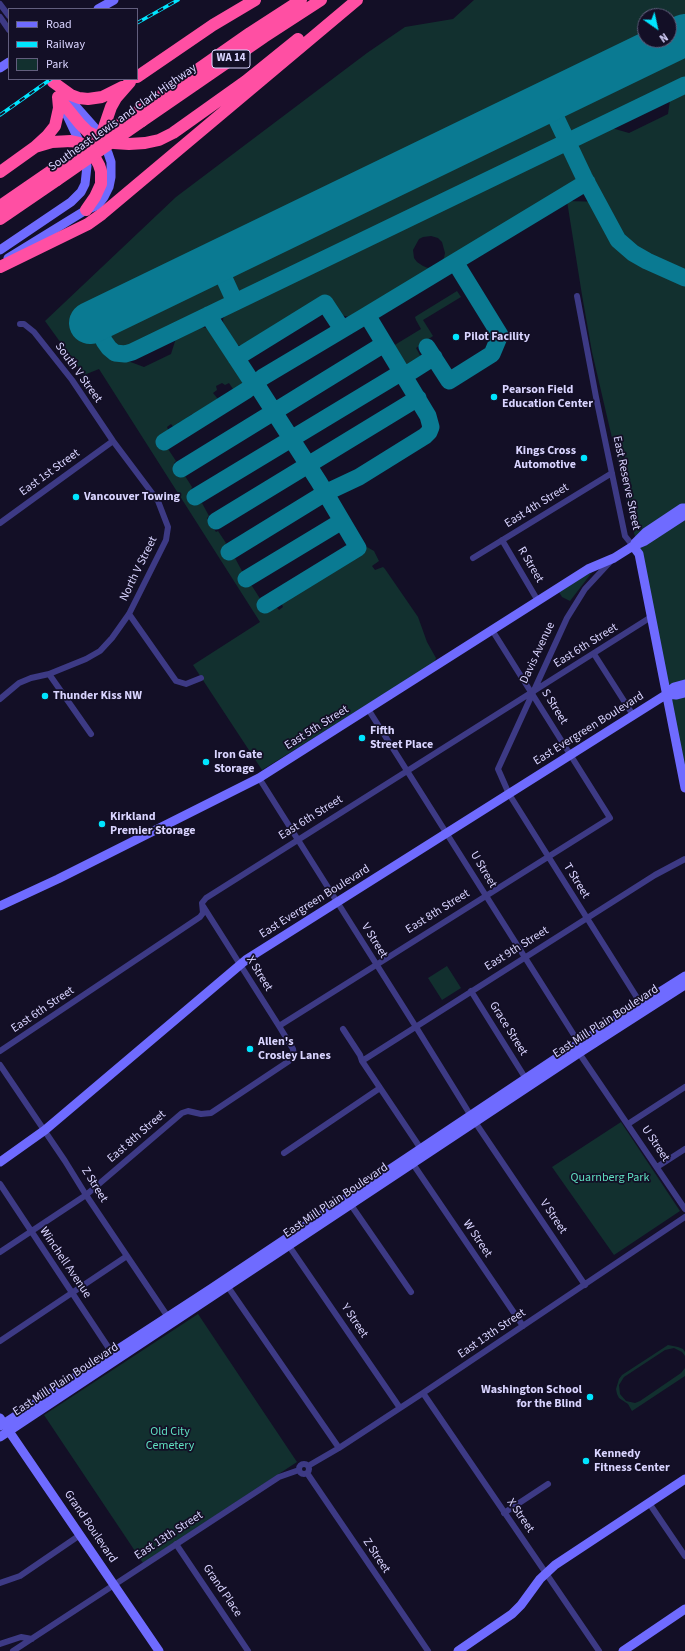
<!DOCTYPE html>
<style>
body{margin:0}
#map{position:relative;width:685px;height:1651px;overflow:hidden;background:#130f26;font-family:"Source Sans 3",sans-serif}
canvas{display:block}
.legend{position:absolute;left:8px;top:8px;width:130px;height:72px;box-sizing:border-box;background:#130f26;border:1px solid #625e7d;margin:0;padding:5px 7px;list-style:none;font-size:12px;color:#d9d4ff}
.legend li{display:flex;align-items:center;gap:8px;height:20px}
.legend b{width:20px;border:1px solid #625e7d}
.north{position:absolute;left:637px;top:8px;width:40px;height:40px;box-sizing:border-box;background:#130f26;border:1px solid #625e7d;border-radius:50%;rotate:146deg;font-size:11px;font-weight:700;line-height:16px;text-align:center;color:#d9d4ff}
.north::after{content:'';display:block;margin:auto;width:14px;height:18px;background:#00e5ff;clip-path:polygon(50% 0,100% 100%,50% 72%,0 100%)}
</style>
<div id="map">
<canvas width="685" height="1651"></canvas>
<ul class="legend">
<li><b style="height:5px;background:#6f6bff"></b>Road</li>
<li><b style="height:5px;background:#00e5ff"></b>Railway</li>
<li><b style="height:11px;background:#12302f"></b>Park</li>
</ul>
<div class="north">N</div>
</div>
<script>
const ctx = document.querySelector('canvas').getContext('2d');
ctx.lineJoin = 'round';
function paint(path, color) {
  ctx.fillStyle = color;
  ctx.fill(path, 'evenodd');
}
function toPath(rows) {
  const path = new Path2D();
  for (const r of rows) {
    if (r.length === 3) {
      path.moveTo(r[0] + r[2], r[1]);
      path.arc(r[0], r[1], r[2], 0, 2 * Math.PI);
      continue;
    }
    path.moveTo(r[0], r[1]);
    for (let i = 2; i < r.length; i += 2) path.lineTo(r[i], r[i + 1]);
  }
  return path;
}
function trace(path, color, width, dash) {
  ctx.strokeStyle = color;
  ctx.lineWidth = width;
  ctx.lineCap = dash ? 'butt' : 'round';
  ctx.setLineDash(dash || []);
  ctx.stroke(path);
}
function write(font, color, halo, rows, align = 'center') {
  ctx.font = font + ' "Source Sans 3",sans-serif';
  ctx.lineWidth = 3.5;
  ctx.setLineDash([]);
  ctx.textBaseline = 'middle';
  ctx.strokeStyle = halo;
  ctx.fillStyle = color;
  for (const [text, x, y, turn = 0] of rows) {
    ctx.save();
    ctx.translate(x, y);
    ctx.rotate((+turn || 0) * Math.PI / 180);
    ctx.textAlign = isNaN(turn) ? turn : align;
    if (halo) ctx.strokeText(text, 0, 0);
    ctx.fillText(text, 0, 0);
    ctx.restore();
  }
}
const green = toPath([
 [474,0,685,0,685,25,669,33,669,16,645,16,645,40,655,40,83,316,93,334,94,333,109,354,144,367,171,354,177,335,197,326,206,328,213,333,245,383,245,387,243,390,232,396,229,393,233,389,229,383,225,385,222,383,216,386,217,390,213,393,218,399,223,396,225,400,224,401,196,419,192,414,188,417,190,423,186,425,182,421,178,423,180,428,177,431,171,424,167,427,170,434,163,440,165,444,169,444,171,447,168,449,176,461,174,463,183,477,185,476,192,487,191,490,199,504,202,503,209,516,207,518,216,532,218,531,226,543,224,546,233,559,235,558,250,586,252,586,266,608,274,604,279,610,283,607,280,600,367,547,374,551,379,561,372,566,375,570,383,567,385,569,418,617,427,642,436,658,434,663,262,770,193,665,260,622,99,369,84,375,45,321,176,197,367,53,405,27,453,19],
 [685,44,685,80,578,131,570,130,563,125,562,115,568,101],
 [685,89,685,788,639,554,592,352,582,295,567,201,603,202,576,144,577,142,608,127,629,133,668,114,670,100,673,96],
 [537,116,551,121,555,127,557,132,556,139,548,146,252,289,238,294,229,281,225,267],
 [560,150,565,150,569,154,579,175,580,181,576,185,358,314,349,317,341,315,335,310,327,296,248,345,241,346,235,344,224,332,223,319,226,313,233,309],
 [431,236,438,238,442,242,445,253,444,258,439,264,428,268,423,266,417,262,414,258,413,250,419,239,423,237],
 [214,272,223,286,227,299,225,302,128,349,117,350,111,345,108,332,115,320],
 [457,291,461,297,423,320,433,336,416,348,421,357,421,360,418,363,411,367,405,365,393,346,421,329,416,320,415,317,418,315],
 [593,571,570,601,562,597,559,592],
 [447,966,461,988,442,1000,428,978],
 [621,1122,680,1211,614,1255,552,1167],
 [198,1314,297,1462,143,1563,44,1415],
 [668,1345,678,1347,683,1349,685,1352,685,1356,682,1352,674,1348,665,1350,624,1377,619,1385,620,1394,626,1401,635,1403,640,1401,681,1373,685,1368,685,1376,632,1411,628,1404,619,1398,617,1394,616,1389,619,1379,622,1375]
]);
const taxiway = toPath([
 [548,101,584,177,618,240,633,253,647,261,685,278],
 [223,258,220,262,219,267,235,302],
 [113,311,105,319,102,326,102,334,104,341,109,348,115,353,125,354,132,352,685,85],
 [208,315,250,379,260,390,319,482,358,548,265,605],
 [367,315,587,182],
 [427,347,449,381,492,354,500,335,455,262],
 [236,358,325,303,342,329],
 [404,376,434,357],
 [164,442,247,390,263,377,367,315,428,416,431,427,429,432,425,436,359,477,325,493,229,552],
 [181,469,384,344],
 [195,497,402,372],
 [216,521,418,398],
 [246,579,342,521]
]);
const runway = toPath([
 [90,323,685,35]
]);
const street = toPath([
 [0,4,9,16],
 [0,17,9,30],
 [577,296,596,397,625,536,633,546],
 [0,523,113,441],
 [502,540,538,601],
 [473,558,612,473],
 [610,562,585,589,567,618,498,769,509,794,641,1004],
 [129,614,176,681,186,684,201,678],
 [594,654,633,715],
 [49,674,91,734],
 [0,699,19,683,31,678,49,674,86,659,100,651,112,638,129,614,166,540,168,527,158,501,113,441,72,380,34,332,24,324,20,324],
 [368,709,579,1043],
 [259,778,416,1027,471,1116],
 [471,991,526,1079],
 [279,1026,610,818,492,630],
 [343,1029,360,1055,362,1061,421,1149],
 [0,1051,200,917,203,913,202,903,206,898,651,617],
 [579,1053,685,1209],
 [362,1061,655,875,685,859],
 [0,1065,65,1161,86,1195,168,1317],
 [475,1122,585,1285],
 [628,1124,685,1087],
 [284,1153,380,1088],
 [413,1164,523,1326],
 [657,1167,685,1149],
 [0,1184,112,1353],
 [351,1205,411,1292],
 [289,1246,400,1408],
 [0,1252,86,1195,182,1113,188,1111,201,1114,211,1113,289,1061,294,1056,293,1049,279,1026,203,906],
 [228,1287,339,1448],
 [0,1341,127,1256],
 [423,1393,599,1651],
 [304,1469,5],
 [308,1466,339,1448,423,1393,685,1217],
 [307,1473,428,1651],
 [649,1503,685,1556],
 [504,1513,548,1484],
 [176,1544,248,1651],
 [0,1583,20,1576,80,1535],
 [0,1644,21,1637,32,1639],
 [13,1651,279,1477,299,1470]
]);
const secondary = toPath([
 [98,9,114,0],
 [0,68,9,62],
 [0,250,71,202,81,192,85,184,87,166,80,143,64,109],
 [8,258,86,210,98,205,104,197,109,187,111,177,111,162,108,153,95,128,64,93],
 [635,543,646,532,682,508,685,508],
 [633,546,639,554,685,788],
 [667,694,676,695,685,693],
 [0,906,58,879,259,778,588,569,614,558,633,546,645,541,685,515],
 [0,1162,45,1130,247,959,667,694,674,687,685,684],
 [0,1418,159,1651],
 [0,1426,212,1288,579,1043,685,976],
 [0,1437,579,1053,685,985],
 [458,1651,512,1614,521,1605,540,1579,555,1565,685,1479],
 [623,1651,685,1609]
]);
const highway = toPath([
 [137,77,213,25,255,0],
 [53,82,71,95,79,98,88,99,102,97,122,87],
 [58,97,80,124,88,132,101,138,114,143,129,144,145,143,159,140,173,133,246,81,298,39],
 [137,112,250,33,301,0],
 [142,121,264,37,321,0],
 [99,142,111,107,116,98,130,82],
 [35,147,52,142,71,141,80,143,93,154,99,165,101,171,101,184,95,197,86,210],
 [0,172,35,147,47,136,55,126,59,108,58,97],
 [0,206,51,171],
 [0,219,57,180],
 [0,267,88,224,102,214,357,0]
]);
const rail = toPath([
 [137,23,178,0],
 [0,115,51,79]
]);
const highwayBridge = toPath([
 [51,171,137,112],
 [57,180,142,121]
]);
const markers = [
 [456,337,4,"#00e5ff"],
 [494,397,4,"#00e5ff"],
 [584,458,4,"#00e5ff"],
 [76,497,4,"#00e5ff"],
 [45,696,4,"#00e5ff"],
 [362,738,4,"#00e5ff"],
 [206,762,4,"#00e5ff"],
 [102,824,4,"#00e5ff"],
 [250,1049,4,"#00e5ff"],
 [590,1397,4,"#00e5ff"],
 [586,1461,4,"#00e5ff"]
];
const shields = [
 [231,59,38]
];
const shieldNames = [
 ["WA 14",231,59]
];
const streetNames = [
 ["Southeast Lewis and Clark Highway",123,118,-35],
 ["South V Street",78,373,54],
 ["East 1st Street",50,473,-36],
 ["East Reserve Street",626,483,78],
 ["East 4th Street",537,506,-32],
 ["R Street",530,565,59],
 ["North V Street",139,569,-64],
 ["East 6th Street",586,646,-32],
 ["Davis Avenue",538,653,-65],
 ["S Street",554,707,58],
 ["East 5th Street",317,728,-32],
 ["East Evergreen Boulevard",589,729,-32],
 ["East 6th Street",311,818,-32],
 ["U Street",483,870,59],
 ["T Street",576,881,58],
 ["East Evergreen Boulevard",315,902,-32],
 ["East 8th Street",438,912,-32],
 ["V Street",374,941,58],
 ["East 9th Street",517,949,-32],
 ["X Street",259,974,58],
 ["East 6th Street",43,1010,-34],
 ["East Mill Plain Boulevard",606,1022,-33],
 ["Grace Street",508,1029,58],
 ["East 8th Street",137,1137,-41],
 ["U Street",655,1144,56],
 ["Z Street",94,1185,58],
 ["East Mill Plain Boulevard",336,1201,-34],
 ["V Street",553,1217,56],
 ["W Street",477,1239,56],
 ["Winchell Avenue",65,1263,56],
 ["Y Street",354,1321,56],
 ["East 13th Street",492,1334,-34],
 ["East Mill Plain Boulevard",66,1380,-33],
 ["X Street",520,1516,55],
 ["Grand Boulevard",90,1527,56],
 ["East 13th Street",169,1536,-33],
 ["Z Street",376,1556,56],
 ["Grand Place",222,1591,56]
];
const poiNames = [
 ["Pilot Facility",464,337],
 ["Pearson Field",502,390],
 ["Education Center",502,404],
 ["Kings Cross",576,451,"right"],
 ["Automotive",576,465,"right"],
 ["Vancouver Towing",84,497],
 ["Thunder Kiss NW",53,696],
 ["Fifth",370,731],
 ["Street Place",370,745],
 ["Iron Gate",214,755],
 ["Storage",214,769],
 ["Kirkland",110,817],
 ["Premier Storage",110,831],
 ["Allen's",258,1042],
 ["Crosley Lanes",258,1056],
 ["Washington School",582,1390,"right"],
 ["for the Blind",582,1404,"right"],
 ["Kennedy",594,1454],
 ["Fitness Center",594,1468]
];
const parkNames = [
 ["Quarnberg Park",610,1178],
 ["Old City",170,1432],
 ["Cemetery",170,1446]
];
paint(green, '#12302f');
trace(taxiway, '#0a7a92', 17);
trace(runway, '#0a7a92', 42);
trace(street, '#3d3a85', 6);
trace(secondary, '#6f6bff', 9);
trace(highway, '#ff4fa3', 12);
trace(rail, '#00e5ff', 3.5);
trace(rail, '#130f26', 2, [6]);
trace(highwayBridge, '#ff4fa3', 12);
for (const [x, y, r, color] of markers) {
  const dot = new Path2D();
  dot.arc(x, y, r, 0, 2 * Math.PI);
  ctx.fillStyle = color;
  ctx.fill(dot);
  trace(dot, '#130f26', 1.5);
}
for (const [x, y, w] of shields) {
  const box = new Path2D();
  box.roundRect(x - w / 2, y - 9, w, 18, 3);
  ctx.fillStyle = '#130f26';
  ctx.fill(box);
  trace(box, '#d9d4ff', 1);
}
write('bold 11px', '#d9d4ff', null, shieldNames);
write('12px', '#d9d4ff', '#130f26', streetNames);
write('bold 12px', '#d9d4ff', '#130f26', poiNames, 'left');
write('12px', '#5fe0c0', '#130f26', parkNames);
</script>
